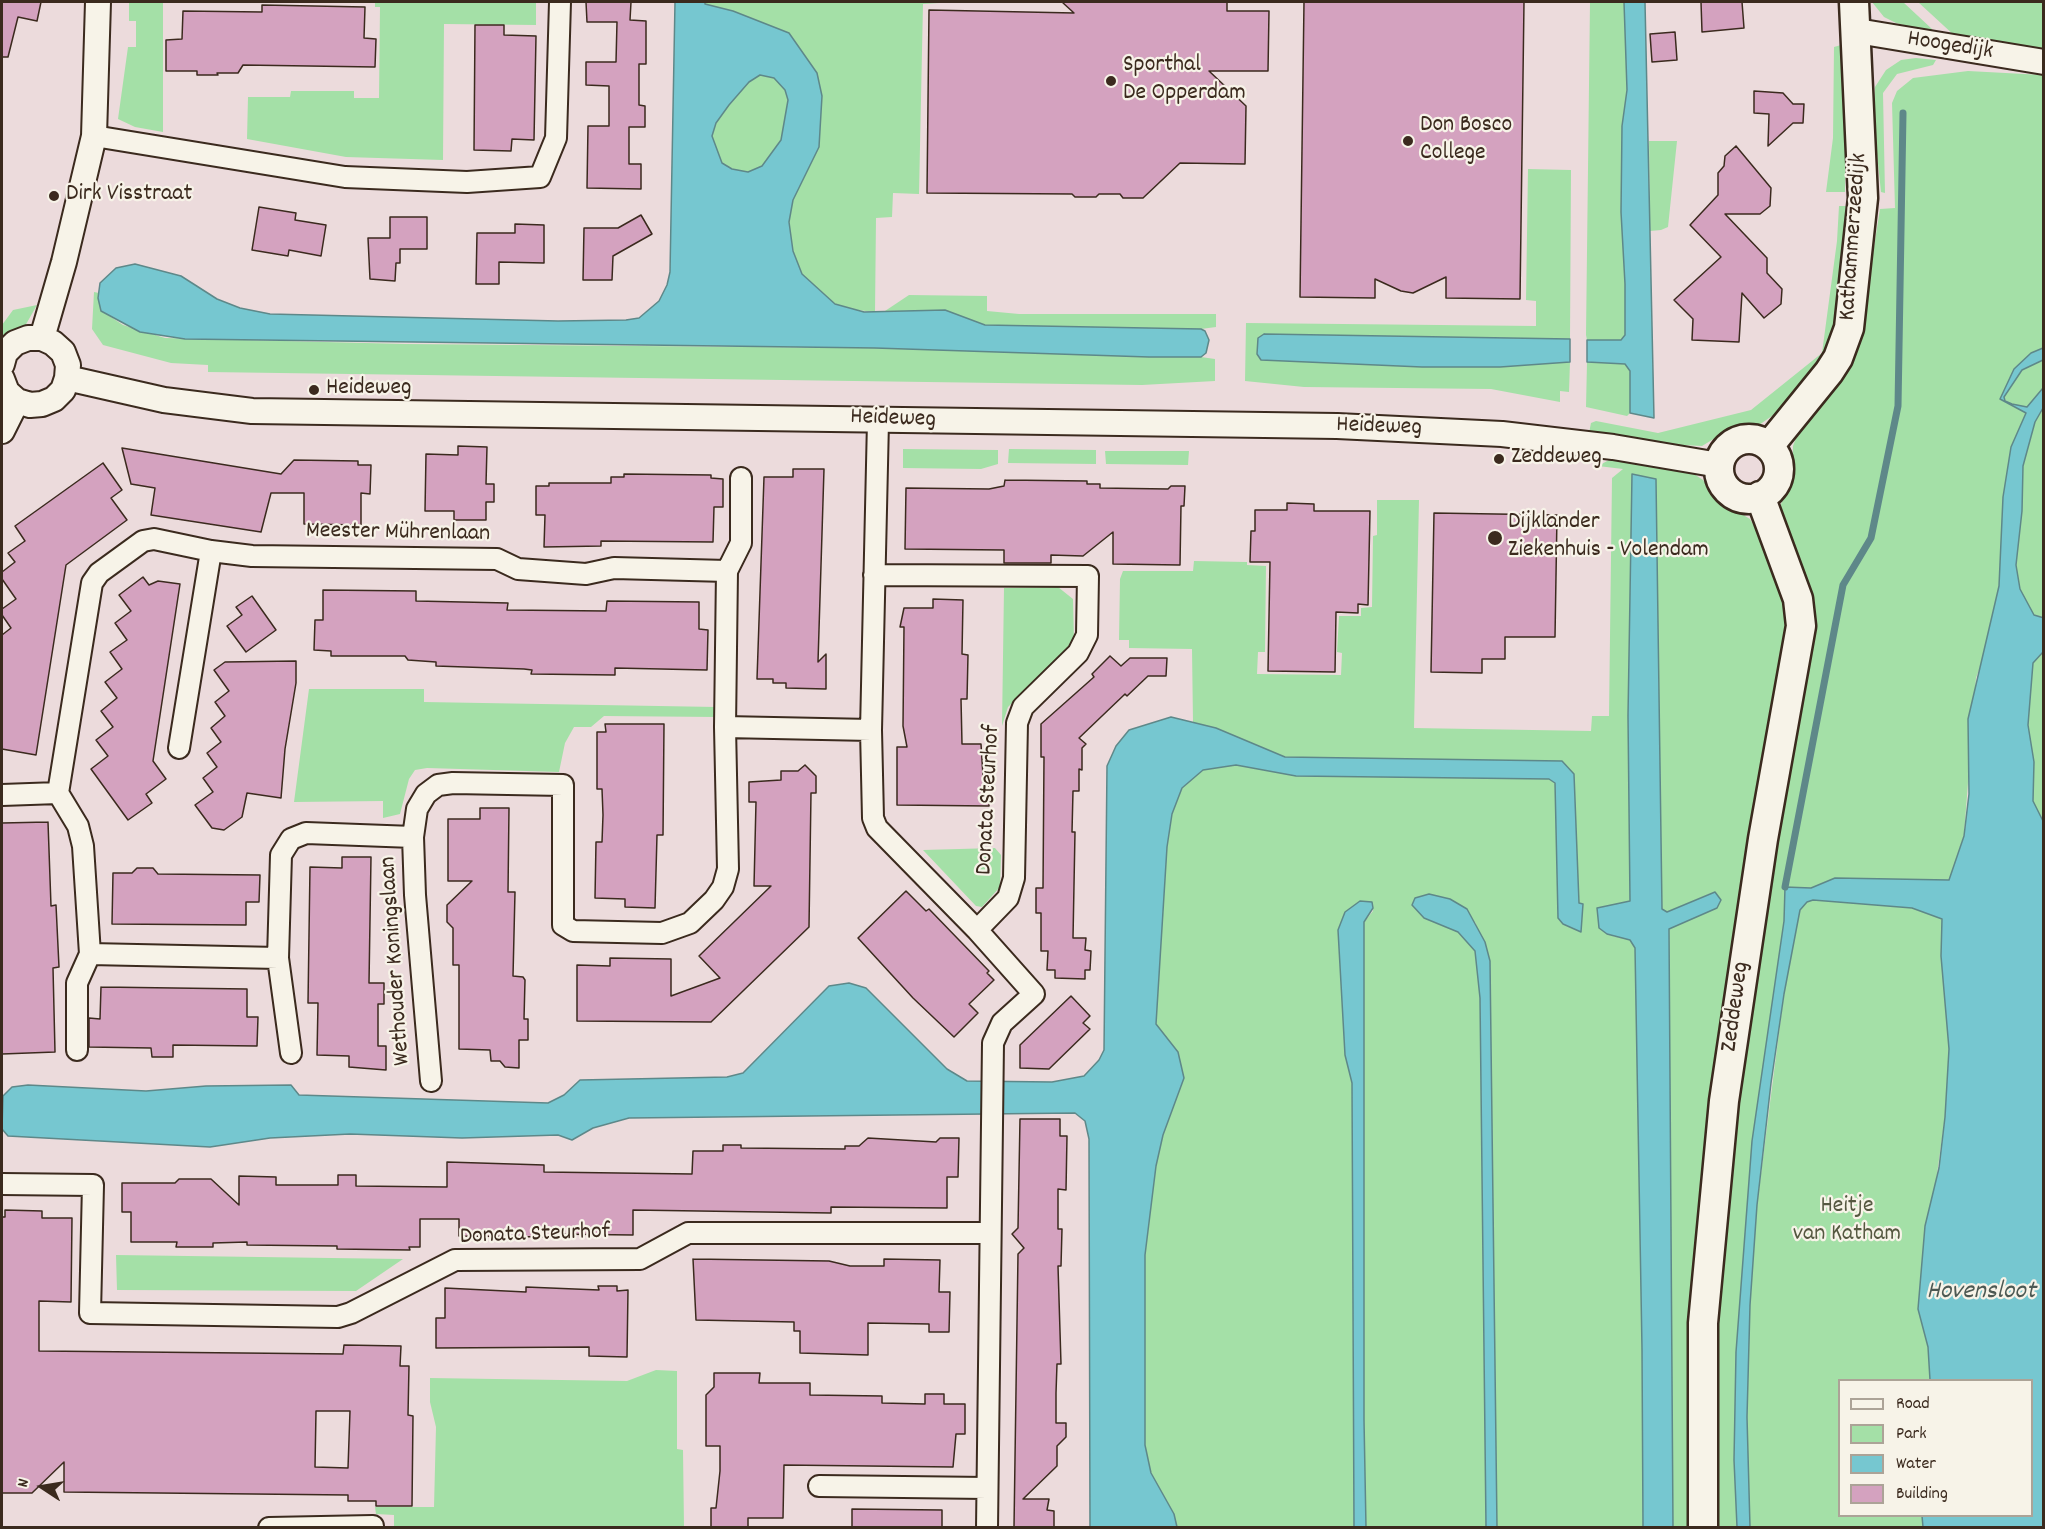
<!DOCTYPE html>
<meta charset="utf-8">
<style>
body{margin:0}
#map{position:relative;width:2045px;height:1529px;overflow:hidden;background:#ecdbdc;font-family:Dekko,sans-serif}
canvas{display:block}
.frame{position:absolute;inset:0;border:3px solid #3b2a1e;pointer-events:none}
.legend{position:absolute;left:1838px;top:1379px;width:195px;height:138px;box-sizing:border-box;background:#f7f3e8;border:2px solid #aca397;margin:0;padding:8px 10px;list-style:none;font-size:18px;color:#3b2a1e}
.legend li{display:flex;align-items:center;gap:12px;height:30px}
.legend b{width:30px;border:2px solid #aca397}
.north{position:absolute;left:12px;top:1457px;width:60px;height:60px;-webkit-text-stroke:4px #f7f3e8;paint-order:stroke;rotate:282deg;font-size:16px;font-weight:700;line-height:24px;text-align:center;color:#3b2a1e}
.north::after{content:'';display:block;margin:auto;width:21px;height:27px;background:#3b2a1e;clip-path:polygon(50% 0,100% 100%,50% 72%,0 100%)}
</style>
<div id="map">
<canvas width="2045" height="1529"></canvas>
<div class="frame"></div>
<ul class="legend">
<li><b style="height:8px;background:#f7f3e8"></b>Road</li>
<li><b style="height:16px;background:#a4e0a7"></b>Park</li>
<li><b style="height:16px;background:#76c7d0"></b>Water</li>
<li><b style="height:16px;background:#d4a2bf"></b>Building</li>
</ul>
<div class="north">N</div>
</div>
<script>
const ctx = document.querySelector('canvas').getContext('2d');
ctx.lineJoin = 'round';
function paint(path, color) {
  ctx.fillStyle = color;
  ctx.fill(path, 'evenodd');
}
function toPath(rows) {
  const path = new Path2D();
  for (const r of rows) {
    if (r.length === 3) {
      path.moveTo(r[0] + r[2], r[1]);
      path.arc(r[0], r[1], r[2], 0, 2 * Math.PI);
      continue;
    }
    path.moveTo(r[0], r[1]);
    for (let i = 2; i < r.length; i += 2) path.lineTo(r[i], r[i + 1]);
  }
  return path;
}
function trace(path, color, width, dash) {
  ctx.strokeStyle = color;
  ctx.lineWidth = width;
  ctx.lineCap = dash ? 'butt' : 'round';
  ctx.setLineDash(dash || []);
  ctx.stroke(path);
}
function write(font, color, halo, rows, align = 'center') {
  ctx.font = font + ' Dekko,sans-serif';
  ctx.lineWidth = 4.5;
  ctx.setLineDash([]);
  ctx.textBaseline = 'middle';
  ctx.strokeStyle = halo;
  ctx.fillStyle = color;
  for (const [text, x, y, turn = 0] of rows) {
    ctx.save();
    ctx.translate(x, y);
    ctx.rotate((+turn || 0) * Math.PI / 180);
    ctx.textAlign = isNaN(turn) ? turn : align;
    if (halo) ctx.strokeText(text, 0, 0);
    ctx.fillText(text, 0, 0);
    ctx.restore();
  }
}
const green = toPath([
 [129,2,163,2,163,132,135,127,118,119,128,47,136,47,136,21,129,21],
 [375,2,536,2,536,25,444,24,443,160,346,157,247,139,248,97,290,97,291,91,354,91,354,98,379,98,380,7,375,7],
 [705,2,955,2,923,4,919,194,893,193,892,217,876,218,875,312,848,309,835,304,802,274,793,251,789,222,793,200,819,147,822,96,817,73,789,33,733,11,705,4],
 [1590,2,1624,2,1625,6,1627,90,1622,126,1621,212,1625,284,1625,335,1621,340,1587,340,1586,335],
 [1872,2,1903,2,1932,29,1933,33,1896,23,1884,17],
 [1918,2,2043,2,2043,51,1956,37],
 [1841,45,1847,69,1845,192,1826,192,1833,138,1834,47],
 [1916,58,1936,60,1933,65,1897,74,1883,93,1885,193,1881,192,1873,116,1875,87,1886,70,1901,60],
 [1968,71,2043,75,2043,1527,2032,1516,2032,1380,2003,497,1999,586,1986,651,1976,678,1964,835,1949,881,1835,878,1811,888,1785,887,1784,921,1752,1141,1736,1352,1734,1460,1737,1527,1716,1528,1715,1341,1747,1007,1815,621,1813,601,1780,512,1781,504,1792,479,1793,446,1796,438,1846,372,1859,342,1880,209,1895,208,1892,103,1897,91,1913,78],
 [760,75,774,77,785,90,788,100,781,140,762,166,748,172,732,169,722,163,712,136,716,123,729,105,749,82],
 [1649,141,1677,141,1668,227,1661,230,1650,231],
 [1528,169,1571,170,1570,339,1264,334,1258,339,1262,360,1422,367,1500,367,1570,362,1569,392,1560,391,1560,402,1491,389,1304,387,1245,381,1246,323,1536,326,1536,301,1526,300],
 [1839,206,1846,206,1836,323,1826,355,1782,409,1759,425,1730,429,1702,446,1662,444,1589,433,1591,423,1596,421,1658,433,1751,410,1822,353,1837,241],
 [94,292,99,293,102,311,123,325,165,338,405,344,875,348,1201,357,1215,359,1215,381,1142,385,208,372,208,365,171,363,103,345,92,329],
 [909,295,987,296,987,311,1019,314,1216,314,1216,327,1201,329,985,325,945,310,882,313],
 [37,305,25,326,14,331,2,341,2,325,13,310],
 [1587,362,1625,364,1630,371,1630,413,1627,416,1586,407],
 [903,449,998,450,998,464,981,469,903,468],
 [1009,449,1096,450,1096,464,1008,463],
 [1105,451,1189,451,1188,465,1106,464],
 [1609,460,1691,472,1703,480,1720,501,1750,519,1760,536,1776,576,1784,599,1788,619,1724,1004,1691,1527,1673,1527,1669,929,1717,908,1714,892,1667,912,1662,909,1656,479,1632,474,1628,716,1631,902,1597,908,1613,936,1630,940,1635,948,1642,1349,1643,1527,1497,1527,1490,961,1475,922,1424,918,1458,932,1475,951,1480,998,1486,1527,1366,1527,1364,1420,1364,922,1373,911,1372,902,1338,930,1345,1055,1352,1083,1354,1527,1177,1527,1174,1514,1151,1473,1145,1445,1145,1255,1156,1166,1178,1052,1156,1025,1156,1006,1167,847,1172,814,1182,788,1203,770,1236,765,1296,776,1549,779,1555,783,1558,918,1563,924,1581,931,1583,904,1579,903,1574,774,1562,761,1285,757,1216,728,1193,723,1192,649,1129,648,1129,640,1119,640,1120,579,1123,571,1193,571,1194,561,1247,562,1247,565,1266,566,1265,652,1258,652,1257,674,1341,675,1342,653,1337,652,1339,616,1361,616,1361,608,1372,607,1373,536,1377,535,1377,500,1419,500,1414,728,1591,731,1592,716,1609,716,1612,478,1623,469,1598,466],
 [1058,587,1073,599,1074,642,1008,707,1002,726,1004,588],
 [309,689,424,689,424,702,717,707,717,717,604,716,591,727,574,727,565,743,559,772,427,768,415,770,409,779,400,814,383,818,383,801,294,802],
 [995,848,1001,855,1000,887,982,907,976,906,923,850],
 [1813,900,1912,908,1942,919,1949,1049,1945,1117,1918,1309,1928,1347,1930,1380,1840,1380,1840,1516,1937,1516,1934,1527,1750,1528,1747,1417,1750,1305,1757,1205,1795,907],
 [116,1255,403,1259,356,1291,117,1290],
 [656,1370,677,1371,677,1449,683,1450,684,1527,394,1528,394,1515,376,1514,375,1507,434,1507,436,1427,430,1402,430,1378,627,1381]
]);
const water = toPath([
 [675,2,705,2,705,4,733,11,789,33,817,73,822,96,819,147,793,200,789,222,793,251,802,274,835,304,864,312,945,310,985,325,1201,329,1205,331,1209,340,1206,353,1201,357,1149,357,875,348,185,339,140,332,101,311,98,298,100,283,116,268,135,264,181,276,217,299,240,308,270,314,558,321,626,320,639,318,659,301,667,285,670,272,675,2],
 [760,75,774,78,785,90,788,100,781,140,762,166,748,172,732,169,722,163,712,136,716,123,729,105,749,82,760,75],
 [1624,2,1645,2,1654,418,1630,413,1630,371,1625,364,1587,362,1587,340,1621,340,1625,335,1625,284,1621,212,1622,126,1627,90,1624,2],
 [1264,334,1570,339,1570,362,1500,367,1422,367,1261,360,1257,354,1258,338,1264,334],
 [2043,348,2043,360,2022,370,2004,397,2005,401,2012,404,2027,407,2043,388,2043,408,2035,422,2023,466,2022,511,2016,565,2020,589,2034,615,2044,618,2043,652,2033,663,2028,725,2034,762,2033,801,2044,823,2043,1527,1923,1527,1922,1516,2032,1516,2032,1380,1930,1380,1928,1347,1918,1309,1925,1226,1939,1168,1945,1117,1949,1049,1941,956,1942,919,1912,908,1813,900,1807,902,1800,910,1784,994,1771,1083,1757,1205,1750,1305,1747,1417,1750,1527,1737,1527,1734,1460,1736,1352,1752,1141,1784,921,1785,887,1811,888,1835,878,1949,880,1964,836,1969,794,1968,719,1999,586,2003,497,2011,447,2026,413,2000,399,2014,369,2031,353,2043,348],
 [1632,474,1656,479,1662,909,1667,912,1715,892,1721,900,1717,908,1669,929,1673,1528,1643,1527,1642,1349,1635,948,1630,940,1607,934,1599,928,1597,908,1630,901,1628,716,1632,474],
 [1171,717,1216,728,1285,757,1562,761,1574,774,1579,903,1583,904,1581,932,1563,924,1558,918,1555,783,1549,779,1296,776,1236,765,1203,770,1182,788,1172,814,1167,847,1156,1024,1178,1052,1184,1078,1163,1135,1156,1166,1145,1255,1145,1445,1151,1473,1174,1514,1177,1527,1090,1527,1089,1139,1085,1121,1075,1113,629,1118,593,1128,572,1140,558,1135,462,1138,350,1134,270,1138,210,1147,8,1136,2,1129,3,1096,12,1087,28,1085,146,1091,206,1086,291,1085,299,1095,548,1103,564,1095,580,1080,727,1077,743,1073,829,986,849,983,866,988,947,1069,967,1081,1052,1082,1084,1076,1099,1060,1104,1050,1107,766,1116,746,1129,730,1171,717],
 [1429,894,1450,899,1467,909,1485,942,1490,961,1497,1527,1486,1527,1480,998,1475,951,1458,932,1424,918,1412,905,1415,898,1429,894],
 [1360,901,1372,902,1373,908,1364,922,1364,1420,1366,1527,1354,1528,1352,1083,1345,1055,1338,930,1345,912,1360,901]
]);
const stream = toPath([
 [1785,887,1843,585,1871,538,1898,406,1903,113]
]);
const building = toPath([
 [2,2,41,2,37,21,18,17,8,57,2,57,2,2],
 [586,2,631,2,630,20,646,21,646,64,639,64,639,105,645,106,645,127,629,127,629,164,641,164,641,189,587,188,588,126,609,126,609,86,586,85,586,62,616,62,617,22,587,22,586,2],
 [1062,2,1227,2,1227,11,1269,11,1268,71,1209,71,1246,106,1245,164,1180,163,1143,198,1123,198,1120,194,1099,194,1096,197,1075,197,1072,194,927,193,929,10,1074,13,1062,2],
 [1304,2,1524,2,1520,299,1446,298,1446,277,1413,293,1401,291,1375,279,1375,298,1300,297,1304,2],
 [1701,2,1742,2,1744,28,1702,32,1701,2],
 [262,5,365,7,364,38,376,39,375,67,243,65,238,73,217,73,218,75,197,75,197,71,166,71,166,40,182,39,183,11,262,12,262,5],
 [475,25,504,25,504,35,536,36,534,140,512,139,511,151,474,150,475,25],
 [1675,32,1677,60,1652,62,1650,34,1675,32],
 [1754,91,1783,93,1793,104,1804,104,1803,123,1793,123,1768,146,1769,114,1754,113,1754,91],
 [1736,146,1771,188,1770,206,1760,214,1725,214,1767,258,1767,273,1782,289,1781,304,1764,318,1742,293,1739,342,1692,340,1693,319,1674,300,1721,257,1690,225,1718,195,1718,173,1724,166,1725,156,1736,146],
 [259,207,296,213,295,220,326,225,321,256,289,250,288,256,252,250,259,207],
 [641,215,652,234,613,256,612,280,583,280,584,228,618,228,641,215],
 [390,217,427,217,427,249,400,249,400,263,396,263,395,281,370,279,368,238,390,238,390,217],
 [515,224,544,225,544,263,499,262,499,284,476,284,477,233,515,233,515,224],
 [458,446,487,447,486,484,494,484,494,502,486,502,486,520,454,520,454,511,425,511,426,454,458,455,458,446],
 [122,448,281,474,294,460,358,461,358,465,371,465,370,494,361,493,361,525,304,524,304,493,271,493,261,532,151,515,155,488,131,484,122,448],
 [103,463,122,490,111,498,127,520,66,565,36,755,2,749,2,635,11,628,2,615,2,609,16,599,2,579,2,572,15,562,8,553,25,541,15,526,103,463],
 [793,469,824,469,818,662,826,654,826,689,786,688,786,683,773,683,773,679,757,679,764,477,793,477,793,469],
 [624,474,711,475,711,478,723,479,723,507,714,507,713,542,601,541,601,546,544,547,545,515,536,515,536,486,549,486,549,483,611,483,611,477,624,477,624,474],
 [1005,480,1087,481,1087,484,1100,484,1100,488,1168,489,1171,486,1185,486,1184,506,1181,506,1180,565,1113,564,1113,532,1083,556,1051,555,1051,563,1004,563,1004,550,905,549,906,488,989,489,1004,486,1005,480],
 [1287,503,1314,504,1314,511,1370,511,1368,605,1358,604,1358,613,1336,612,1335,672,1268,671,1270,562,1250,562,1251,531,1255,531,1255,510,1287,510,1287,503],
 [1434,513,1557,515,1555,637,1505,637,1505,659,1482,659,1482,673,1431,672,1434,513],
 [143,577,149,585,158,581,180,584,153,761,166,779,146,794,152,803,128,820,91,769,108,756,96,740,113,727,101,711,117,698,105,682,122,669,110,652,127,640,115,623,131,611,119,595,143,577],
 [323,590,416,591,416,601,508,603,507,610,606,611,607,601,699,602,699,629,708,630,707,670,615,668,615,675,531,674,532,670,524,669,436,666,436,662,408,660,405,656,331,656,331,651,314,650,315,620,323,620,323,590],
 [252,596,276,630,246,652,227,626,242,615,236,607,252,596],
 [933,599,963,600,962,654,968,655,967,699,961,699,962,744,981,744,983,776,989,776,989,806,897,805,897,747,907,747,903,726,904,627,900,627,904,608,933,608,933,599],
 [1110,656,1121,666,1130,658,1167,658,1166,676,1148,676,1127,696,1125,694,1079,738,1086,744,1082,748,1082,770,1079,769,1079,791,1073,791,1072,832,1075,832,1073,938,1086,938,1085,950,1091,951,1090,970,1085,970,1085,979,1055,978,1055,970,1047,970,1048,951,1041,951,1041,913,1036,913,1036,888,1043,888,1044,757,1041,757,1041,724,1094,677,1092,674,1110,656],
 [296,661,296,683,285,749,281,798,247,793,242,817,224,830,212,828,195,805,213,792,203,778,217,767,207,753,221,742,211,728,225,716,215,702,229,691,214,670,225,662,296,661],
 [605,724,664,724,663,835,657,835,655,908,625,907,625,899,595,898,596,842,602,842,603,815,602,789,597,789,597,732,606,732,605,724],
 [805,765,816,776,816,793,811,793,809,927,711,1022,577,1021,577,965,610,966,610,958,671,959,671,996,720,978,699,956,771,886,754,886,756,802,749,802,749,782,781,780,781,771,798,771,805,765],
 [480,808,509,808,508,892,515,892,513,976,523,977,525,980,524,1019,528,1019,528,1040,519,1040,519,1068,505,1067,500,1061,491,1061,490,1050,459,1049,459,965,453,965,453,928,447,922,447,905,472,881,448,881,448,819,480,819,480,808],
 [48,822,51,906,56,905,59,967,53,968,55,1052,2,1054,2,823,48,822],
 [342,857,371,857,369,983,384,983,384,1004,378,1004,378,1046,386,1046,386,1070,349,1067,349,1056,317,1055,318,1003,308,1003,310,867,342,868,342,857],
 [137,868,153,868,158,874,260,875,259,902,246,902,246,925,112,924,113,873,132,873,137,868],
 [906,891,926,911,929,909,989,971,987,973,994,980,969,1004,978,1013,954,1037,913,998,858,938,906,891],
 [101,987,247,989,247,1017,258,1017,257,1046,173,1045,173,1057,152,1057,151,1048,89,1047,89,1018,100,1019,101,987],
 [1071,996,1090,1016,1083,1023,1090,1029,1049,1069,1020,1068,1020,1045,1071,996],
 [1020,1119,1060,1119,1060,1136,1067,1136,1066,1190,1058,1189,1058,1229,1062,1229,1061,1266,1058,1266,1061,1364,1057,1364,1056,1393,1056,1423,1066,1423,1066,1437,1057,1446,1057,1466,1023,1499,1049,1499,1047,1510,1054,1511,1054,1527,1014,1527,1018,1254,1024,1248,1012,1234,1018,1228,1020,1119],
 [868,1138,936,1142,940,1138,959,1138,958,1177,947,1177,947,1208,831,1207,831,1213,633,1210,633,1235,552,1234,552,1237,459,1236,459,1219,420,1219,420,1247,409,1247,410,1250,337,1249,337,1246,247,1245,247,1242,213,1243,213,1247,176,1247,177,1242,131,1242,131,1212,122,1212,122,1183,175,1183,179,1179,211,1179,239,1205,239,1176,276,1177,276,1185,338,1185,338,1175,356,1175,356,1186,447,1187,447,1162,544,1165,544,1172,692,1174,693,1151,723,1151,723,1145,741,1145,741,1148,845,1149,845,1146,859,1146,868,1138],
 [5,1210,42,1211,42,1218,72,1218,71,1302,39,1301,39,1351,343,1354,344,1345,401,1346,400,1366,409,1366,408,1415,413,1416,412,1506,376,1506,376,1501,348,1501,348,1495,64,1492,64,1462,32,1493,2,1493,2,1217,5,1217,5,1210],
 [316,1411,350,1411,348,1468,315,1467,316,1411],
 [693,1259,829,1261,850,1266,884,1266,884,1259,940,1260,939,1292,950,1292,949,1332,929,1332,929,1324,868,1323,868,1355,800,1353,800,1331,794,1331,794,1322,696,1320,693,1259],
 [598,1286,617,1286,617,1291,628,1290,627,1357,589,1356,589,1347,436,1348,436,1318,445,1318,445,1288,526,1292,526,1287,599,1290,598,1286],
 [714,1373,760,1373,759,1383,810,1383,810,1395,882,1396,882,1403,925,1404,925,1394,944,1394,944,1404,965,1404,965,1434,956,1434,953,1467,784,1465,783,1518,748,1518,748,1527,711,1527,711,1508,716,1508,720,1471,720,1446,706,1446,706,1395,714,1387,714,1373],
 [852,1509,942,1510,942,1527,852,1527,852,1509]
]);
const minor = toPath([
 [94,136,345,177,467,182,540,177,556,138,560,2],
 [878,421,871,730,873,818,877,828,977,930,1034,994,1002,1023,993,1043,987,1528],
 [727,571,741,543,741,478],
 [874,575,1088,576,1087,635,1078,653,1023,707,1017,723,1014,878,1008,898,977,930],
 [179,748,211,551],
 [58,793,78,826,83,846,90,954,278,958,281,855,291,839,306,833,413,837,417,809,426,794,438,785,453,783,563,785,563,925,573,931,662,933,690,923,714,900,723,887,728,869,725,727],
 [2,795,58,793,92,583,99,573,143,541,154,539,211,551,252,556,497,559,518,569,586,574,614,568,727,571,725,727,871,730],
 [413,837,415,895,431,1081],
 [278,958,291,1053],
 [77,1050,77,983,90,954],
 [2,1184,93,1185,90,1313,338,1317,351,1313,455,1260,640,1259,688,1233,990,1233],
 [819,1486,987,1488],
 [269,1528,373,1526]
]);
const tertiary = toPath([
 [1857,31,2044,62],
 [42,338,64,262,94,136,98,2],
 [2,364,5,353,15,343,28,338,42,338,53,343,63,352,68,365,67,378,63,390,54,399,42,404,30,405,17,401,7,392,2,379],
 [67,378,164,400,252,411,1337,426,1502,434,1613,447,1719,465],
 [2,431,17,401]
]);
const secondary = toPath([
 [1749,469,30],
 [1769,446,1829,372,1838,358,1849,328,1863,198,1854,2],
 [1703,1528,1703,1323,1724,1101,1763,839,1801,626,1798,599,1760,496]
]);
const markers = [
 [1111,81,6,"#3b2a1e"],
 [1408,141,6,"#3b2a1e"],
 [54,196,6,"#3b2a1e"],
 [314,390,6,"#3b2a1e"],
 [1499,459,6,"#3b2a1e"],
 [1495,538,8,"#3b2a1e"]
];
const streetNames = [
 ["Hoogedijk",1950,47,9],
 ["Kathammerzeedijk",1855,237,-86],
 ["Heideweg",893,420,2],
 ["Heideweg",1379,428,2],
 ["Meester Mührenlaan",398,534,1],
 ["Donata Steurhof",990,800,-87],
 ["Wethouder Koningslaan",397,961,-94],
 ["Zeddeweg",1737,1007,-82],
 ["Donata Steurhof",535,1236,-2]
];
const poiNames = [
 ["Sporthal",1123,67],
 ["De Opperdam",1123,95],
 ["Don Bosco",1420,127],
 ["College",1420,155],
 ["Dirk Visstraat",66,196],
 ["Heideweg",326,390],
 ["Zeddeweg",1511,459],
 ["Dijklander",1508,524],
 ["Ziekenhuis - Volendam",1508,552]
];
const parkNames = [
 ["Heitje",1847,1208],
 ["van Katham",1847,1236]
];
const waterNames = [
 ["Hovensloot",1981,1293]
];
paint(green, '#a4e0a7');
paint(water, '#76c7d0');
trace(water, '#5e8889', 1.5);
trace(stream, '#5e8889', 7);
paint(building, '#d4a2bf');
trace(building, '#3b2a1e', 1.5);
trace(minor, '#3b2a1e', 24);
trace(tertiary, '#3b2a1e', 28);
trace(secondary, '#3b2a1e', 33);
trace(minor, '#f7f3e8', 20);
trace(tertiary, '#f7f3e8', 24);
trace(secondary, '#f7f3e8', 28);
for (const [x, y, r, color] of markers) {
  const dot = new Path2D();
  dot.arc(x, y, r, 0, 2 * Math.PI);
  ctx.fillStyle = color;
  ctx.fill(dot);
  trace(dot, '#f7f3e8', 2);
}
write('24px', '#3b2a1e', '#f7f3e8', streetNames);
write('24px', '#3b2a1e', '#f7f3e8', poiNames, 'left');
write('24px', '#555840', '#f7f3e8', parkNames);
write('italic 26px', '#4d5953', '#f7f3e8', waterNames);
</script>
